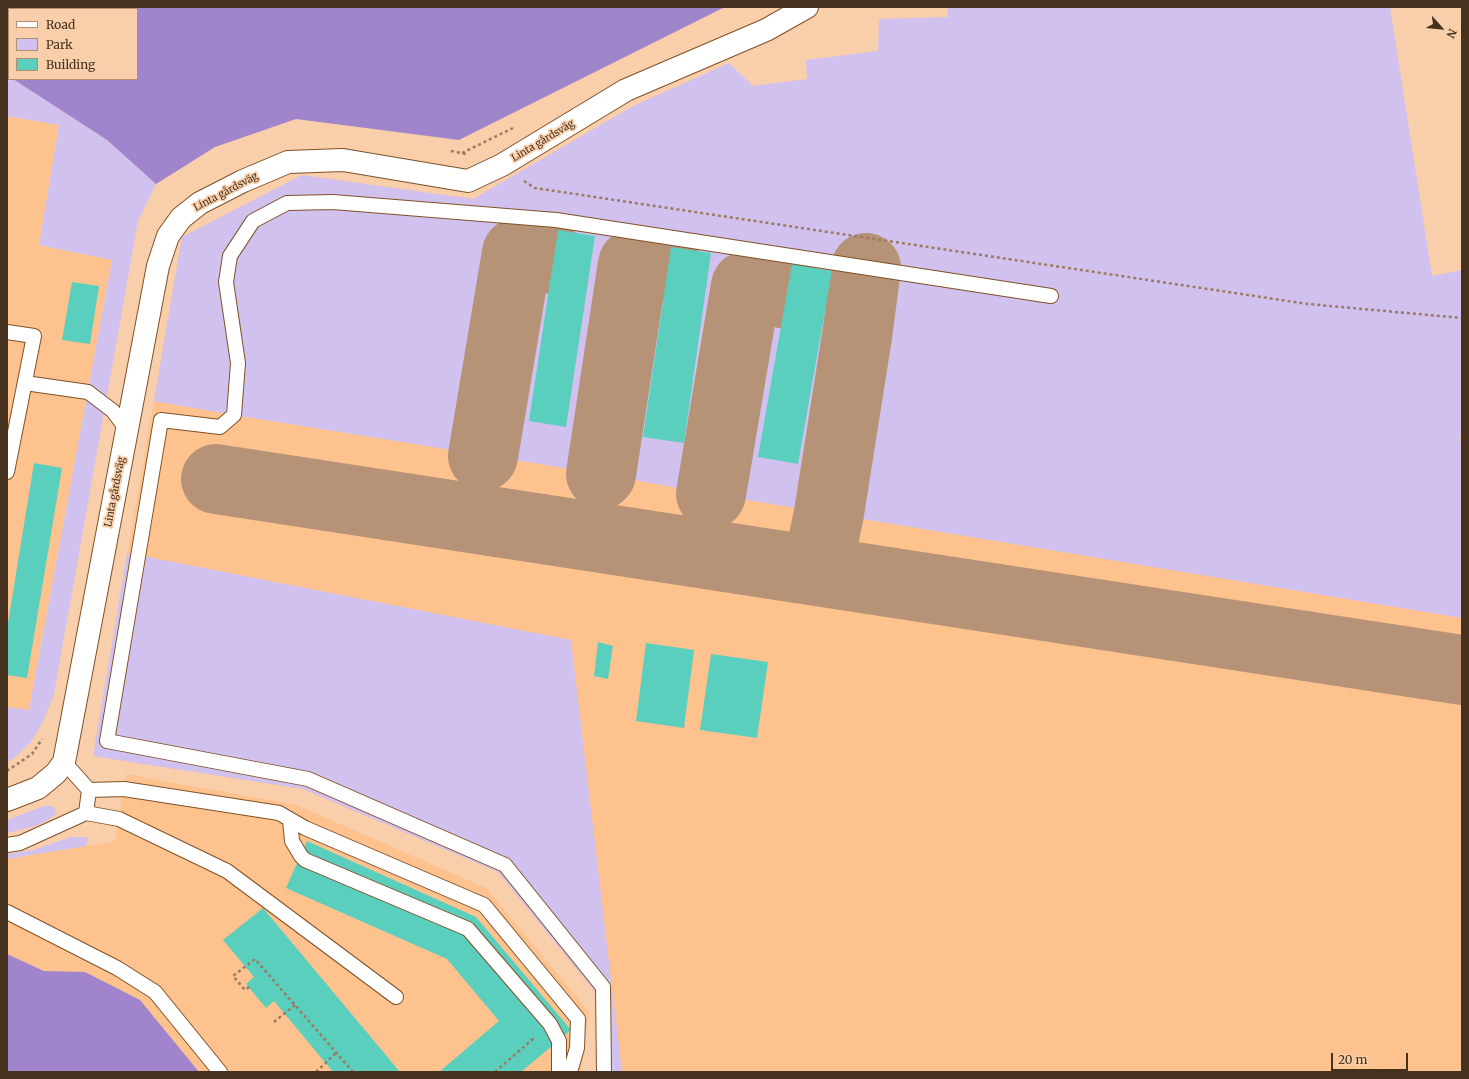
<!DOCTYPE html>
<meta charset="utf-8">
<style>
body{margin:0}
#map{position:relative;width:1469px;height:1079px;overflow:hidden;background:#f9ceaa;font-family:Merriweather,serif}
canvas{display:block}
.frame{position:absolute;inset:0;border:8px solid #45311e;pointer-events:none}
.legend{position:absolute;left:8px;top:8px;width:130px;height:72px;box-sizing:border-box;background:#f9ceaa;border:1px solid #b18f72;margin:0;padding:5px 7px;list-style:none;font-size:12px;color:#45311e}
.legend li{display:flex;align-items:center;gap:8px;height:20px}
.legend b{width:20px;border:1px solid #b18f72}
.north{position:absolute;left:1421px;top:8px;width:40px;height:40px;-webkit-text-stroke:3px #f9ceaa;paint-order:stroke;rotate:117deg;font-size:11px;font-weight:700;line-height:16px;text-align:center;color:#45311e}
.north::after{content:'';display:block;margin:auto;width:14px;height:18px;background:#45311e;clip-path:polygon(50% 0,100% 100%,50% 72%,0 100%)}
.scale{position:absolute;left:1331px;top:1053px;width:77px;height:18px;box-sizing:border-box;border:2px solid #45311e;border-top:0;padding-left:5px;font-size:12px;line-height:14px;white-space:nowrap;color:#45311e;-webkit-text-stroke:3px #f9ceaa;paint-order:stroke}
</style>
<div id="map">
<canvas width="1469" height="1079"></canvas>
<div class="frame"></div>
<ul class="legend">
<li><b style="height:5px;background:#fff"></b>Road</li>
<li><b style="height:11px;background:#d1c1ef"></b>Park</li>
<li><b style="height:11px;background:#5bcfbd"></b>Building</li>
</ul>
<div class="north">N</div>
<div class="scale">20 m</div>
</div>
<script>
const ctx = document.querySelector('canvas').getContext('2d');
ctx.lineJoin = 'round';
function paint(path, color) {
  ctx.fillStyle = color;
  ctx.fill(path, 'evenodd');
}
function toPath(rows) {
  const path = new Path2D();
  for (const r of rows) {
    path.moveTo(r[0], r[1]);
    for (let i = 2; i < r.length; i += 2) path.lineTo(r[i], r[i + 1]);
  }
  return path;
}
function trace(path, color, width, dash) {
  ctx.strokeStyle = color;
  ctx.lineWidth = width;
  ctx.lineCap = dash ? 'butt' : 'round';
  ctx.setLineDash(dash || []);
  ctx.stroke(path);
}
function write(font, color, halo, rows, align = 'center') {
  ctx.font = font + ' Merriweather,serif';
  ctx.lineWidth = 3.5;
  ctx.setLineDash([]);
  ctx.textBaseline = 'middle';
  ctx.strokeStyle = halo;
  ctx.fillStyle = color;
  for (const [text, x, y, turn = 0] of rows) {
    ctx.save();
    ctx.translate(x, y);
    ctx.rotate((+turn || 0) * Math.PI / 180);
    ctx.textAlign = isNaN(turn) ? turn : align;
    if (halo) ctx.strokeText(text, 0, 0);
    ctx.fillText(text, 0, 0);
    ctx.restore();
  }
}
const built = toPath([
 [7,116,59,125,39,245,112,260,29,710,7,707],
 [302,175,1462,337,1462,1072,599,1072,604,1003,498,872,303,789,93,756,182,237],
 [126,774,297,805,486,888,589,1012,581,1072,199,1072,190,1062,85,972,44,971,7,954,7,859,115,841]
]);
const green = toPath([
 [947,7,1390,7,1432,276,1462,270,1462,435,1460,435,1462,458,1462,618,711,494,601,474,234,415,154,401,182,237,302,175,473,199,633,106,729,63,753,86,807,79,806,60,878,51,879,19,948,17],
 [7,75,9,76,9,79,13,79,107,140,156,184,138,221,54,694,43,722,31,742,13,759,7,762,7,707,29,710,112,260,39,245,59,125,7,116],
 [127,553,571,640,622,1072,599,1072,604,1003,498,872,303,789,93,756],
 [44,806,51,806,55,808,56,810,55,815,45,822,35,826,7,833,7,820],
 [71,837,88,837,86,846,7,859,7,854,33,850]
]);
const forest = toPath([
 [7,7,725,7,459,140,296,119,215,147,156,184,107,140,13,79,137,79,137,9,9,9,9,76,7,75],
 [7,954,44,971,85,972,140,1000,199,1072,7,1072]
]);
const taxiway = toPath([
 [483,456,517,253,553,259],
 [601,474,633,264,668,268],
 [216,479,1462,670],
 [711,494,746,286,787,294],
 [817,571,829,513,857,336,866,268]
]);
const building = toPath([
 [558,230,595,236,566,427,529,421],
 [671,247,711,253,684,443,643,437],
 [792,264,832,271,798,464,758,457],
 [72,282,99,286,90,344,62,340],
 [34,463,62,468,27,678,7,675,7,629],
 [598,642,613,646,608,679,594,676],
 [646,643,694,650,684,728,636,721],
 [711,654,768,662,757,738,700,730],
 [307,841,476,917,571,1030,521,1072,439,1072,499,1021,447,959,286,888],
 [263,908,400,1072,333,1072,274,1001,266,1008,246,984,254,977,223,940]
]);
const path = toPath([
 [451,151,466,154],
 [462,153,513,128],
 [524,181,535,188,1308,304,1462,318],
 [7,771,32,754,42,739],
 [249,987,245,990,233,976,255,959,353,1072],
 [274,1022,295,1005],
 [316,1072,336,1053],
 [495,1072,534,1038]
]);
const service = toPath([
 [7,332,34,336,7,472],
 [25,383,88,392,113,411,127,430],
 [64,762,89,790,86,813],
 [89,790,124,789,279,813,305,828,484,905,578,1019,577,1048,570,1072],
 [290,820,292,841,301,856,305,860,468,929,550,1024,559,1041,559,1072],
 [7,845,20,843,86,813,119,819,227,871,396,997],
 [7,912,117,968,155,992,220,1072],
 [604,1072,603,987,505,865,308,779,107,741,161,420,220,427,234,415,238,363,226,282,230,256,253,221,287,203,333,202,556,220,1051,296]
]);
const minor = toPath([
 [7,800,38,788,56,773,64,762,158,266,168,236,181,218,200,203,243,181,288,162,343,160,468,181,502,165,626,90,766,30,807,7]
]);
const streetNames = [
 ["Linta gårdsväg",543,141,-31],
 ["Linta gårdsväg",226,192,-28],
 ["Linta gårdsväg",115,492,-79]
];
paint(built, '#fec28f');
paint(green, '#d1c1ef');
paint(forest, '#a084cc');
trace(taxiway, '#b69376', 70);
paint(building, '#5bcfbd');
trace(service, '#805126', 16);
trace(minor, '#805126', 24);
trace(path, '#9b7c61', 2.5, [3, 3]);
trace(service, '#fff', 14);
trace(minor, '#fff', 22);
write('10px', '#45311e', '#f9ceaa', streetNames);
</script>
